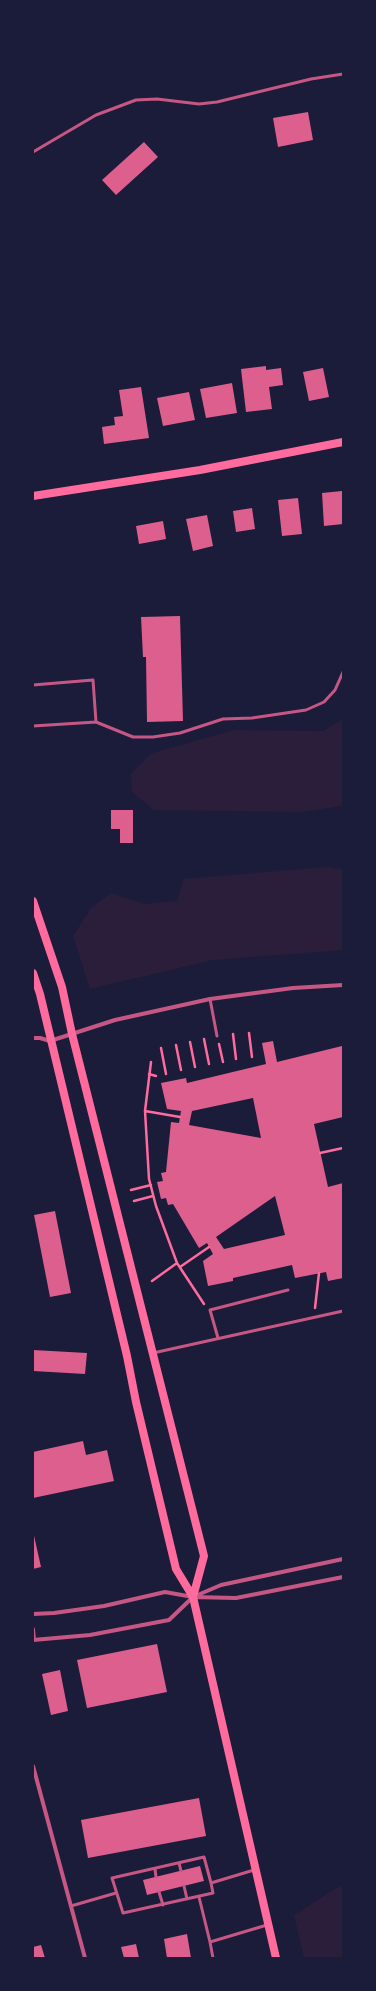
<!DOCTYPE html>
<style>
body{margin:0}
#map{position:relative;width:376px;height:1991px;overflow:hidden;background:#1b1b3a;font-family:"DM Sans",sans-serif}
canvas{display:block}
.frame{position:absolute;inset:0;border:34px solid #1b1b3a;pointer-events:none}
</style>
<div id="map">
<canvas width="376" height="1991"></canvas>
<div class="frame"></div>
</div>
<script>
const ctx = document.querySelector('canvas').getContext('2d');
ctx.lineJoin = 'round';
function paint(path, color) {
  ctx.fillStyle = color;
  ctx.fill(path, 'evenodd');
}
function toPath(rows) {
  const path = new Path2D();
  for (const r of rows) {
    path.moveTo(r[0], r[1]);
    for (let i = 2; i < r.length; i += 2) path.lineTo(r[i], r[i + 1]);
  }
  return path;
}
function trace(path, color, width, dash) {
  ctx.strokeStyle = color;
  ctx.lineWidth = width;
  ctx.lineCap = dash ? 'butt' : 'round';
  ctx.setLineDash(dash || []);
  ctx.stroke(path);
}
const green = toPath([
 [343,719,343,806,301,812,154,810,132,792,131,774,152,753,234,730,323,731],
 [329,867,343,870,343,950,213,960,90,989,73,936,91,908,111,893,144,904,177,901,184,879],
 [343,1884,343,1958,304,1958,294,1915]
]);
const building = toPath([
 [308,112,313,140,278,147,273,118],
 [144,142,158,157,116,195,102,180],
 [266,366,266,370,281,368,283,385,269,387,272,409,246,412,241,369],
 [323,368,329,397,309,401,303,372],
 [232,383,237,413,206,418,200,389],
 [141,387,149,438,104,444,102,427,115,425,114,417,123,416,119,390],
 [189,392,195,420,163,426,157,398],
 [342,491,343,524,324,526,322,493],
 [298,498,302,534,282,536,278,500],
 [252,508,255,529,236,532,233,511],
 [207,515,213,546,193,551,186,519],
 [163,521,166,539,139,544,136,526],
 [180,616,183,721,147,722,146,657,143,657,141,617],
 [111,810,133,810,133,843,120,843,120,829,111,829],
 [273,1041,277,1062,342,1046,343,1117,314,1124,328,1187,343,1183,343,1278,328,1281,326,1272,295,1278,292,1265,233,1278,233,1281,208,1286,203,1261,213,1254,207,1243,199,1248,173,1204,168,1205,166,1198,161,1199,157,1182,163,1181,161,1173,166,1172,171,1122,179,1123,181,1111,167,1109,161,1083,186,1078,187,1083,266,1064,262,1043],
 [253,1098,261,1138,189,1125,192,1111],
 [275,1196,285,1235,224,1249,216,1237],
 [55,1211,71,1293,50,1297,34,1215],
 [33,1350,87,1353,85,1374,33,1371],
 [83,1441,86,1455,107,1450,114,1481,33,1498,33,1452],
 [33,1531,41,1567,33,1569],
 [157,1644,167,1692,87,1708,77,1660],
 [60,1670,68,1711,51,1715,42,1674],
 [199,1798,206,1836,88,1858,81,1820],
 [200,1866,204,1881,147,1895,143,1880],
 [187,1934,191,1958,167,1958,164,1939],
 [136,1944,139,1958,124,1958,121,1947],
 [41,1945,45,1958,33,1958,33,1947]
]);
const path = toPath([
 [249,1033,252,1057],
 [233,1034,236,1059],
 [204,1039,209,1064],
 [190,1042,195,1067],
 [219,1044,223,1062],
 [176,1045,181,1070],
 [161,1048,166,1074],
 [151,1062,145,1111,149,1179,156,1206,177,1263,204,1304],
 [149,1074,156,1076],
 [145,1111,180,1117],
 [320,1153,343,1148],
 [131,1190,151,1185],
 [134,1201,153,1196],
 [180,1267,209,1247],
 [152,1281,177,1263],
 [315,1308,319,1273]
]);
const service = toPath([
 [33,152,96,115,136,100,157,99,199,104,217,102,311,79,343,74],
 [33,685,93,680,96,722],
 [33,726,96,722,133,737,153,737,180,733,223,719,252,718,306,710,324,702,335,690,343,672],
 [210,999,217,1036],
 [218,1338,210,1310,288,1290],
 [153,1353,343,1311],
 [179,1863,181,1871],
 [155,1869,156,1877],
 [211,1883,213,1893,123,1913,112,1878,204,1857,211,1883,254,1870],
 [184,1886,187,1899],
 [159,1892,163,1905],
 [199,1897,210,1942,267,1925],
 [71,1906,116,1893],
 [210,1942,213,1958]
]);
const minor = toPath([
 [33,1038,40,1038,50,1041,115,1020,210,999,293,988,343,985],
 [33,1614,54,1613,104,1606,165,1592,193,1597,236,1598,343,1577],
 [33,1629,34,1640],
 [33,1640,90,1635,169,1620,193,1597,221,1585,343,1559],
 [33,1766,85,1958]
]);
const secondary = toPath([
 [33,496,200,470,343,442],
 [33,901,62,987,72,1034,204,1556,193,1597],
 [33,973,40,994,127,1356,136,1402,176,1569,193,1597,276,1958]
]);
paint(green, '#2a1e3b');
paint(building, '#dd5f8e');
trace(path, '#ff6b9d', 2.5);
trace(service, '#c65784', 3);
trace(minor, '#c65784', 4);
trace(secondary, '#ff6b9d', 8);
</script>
